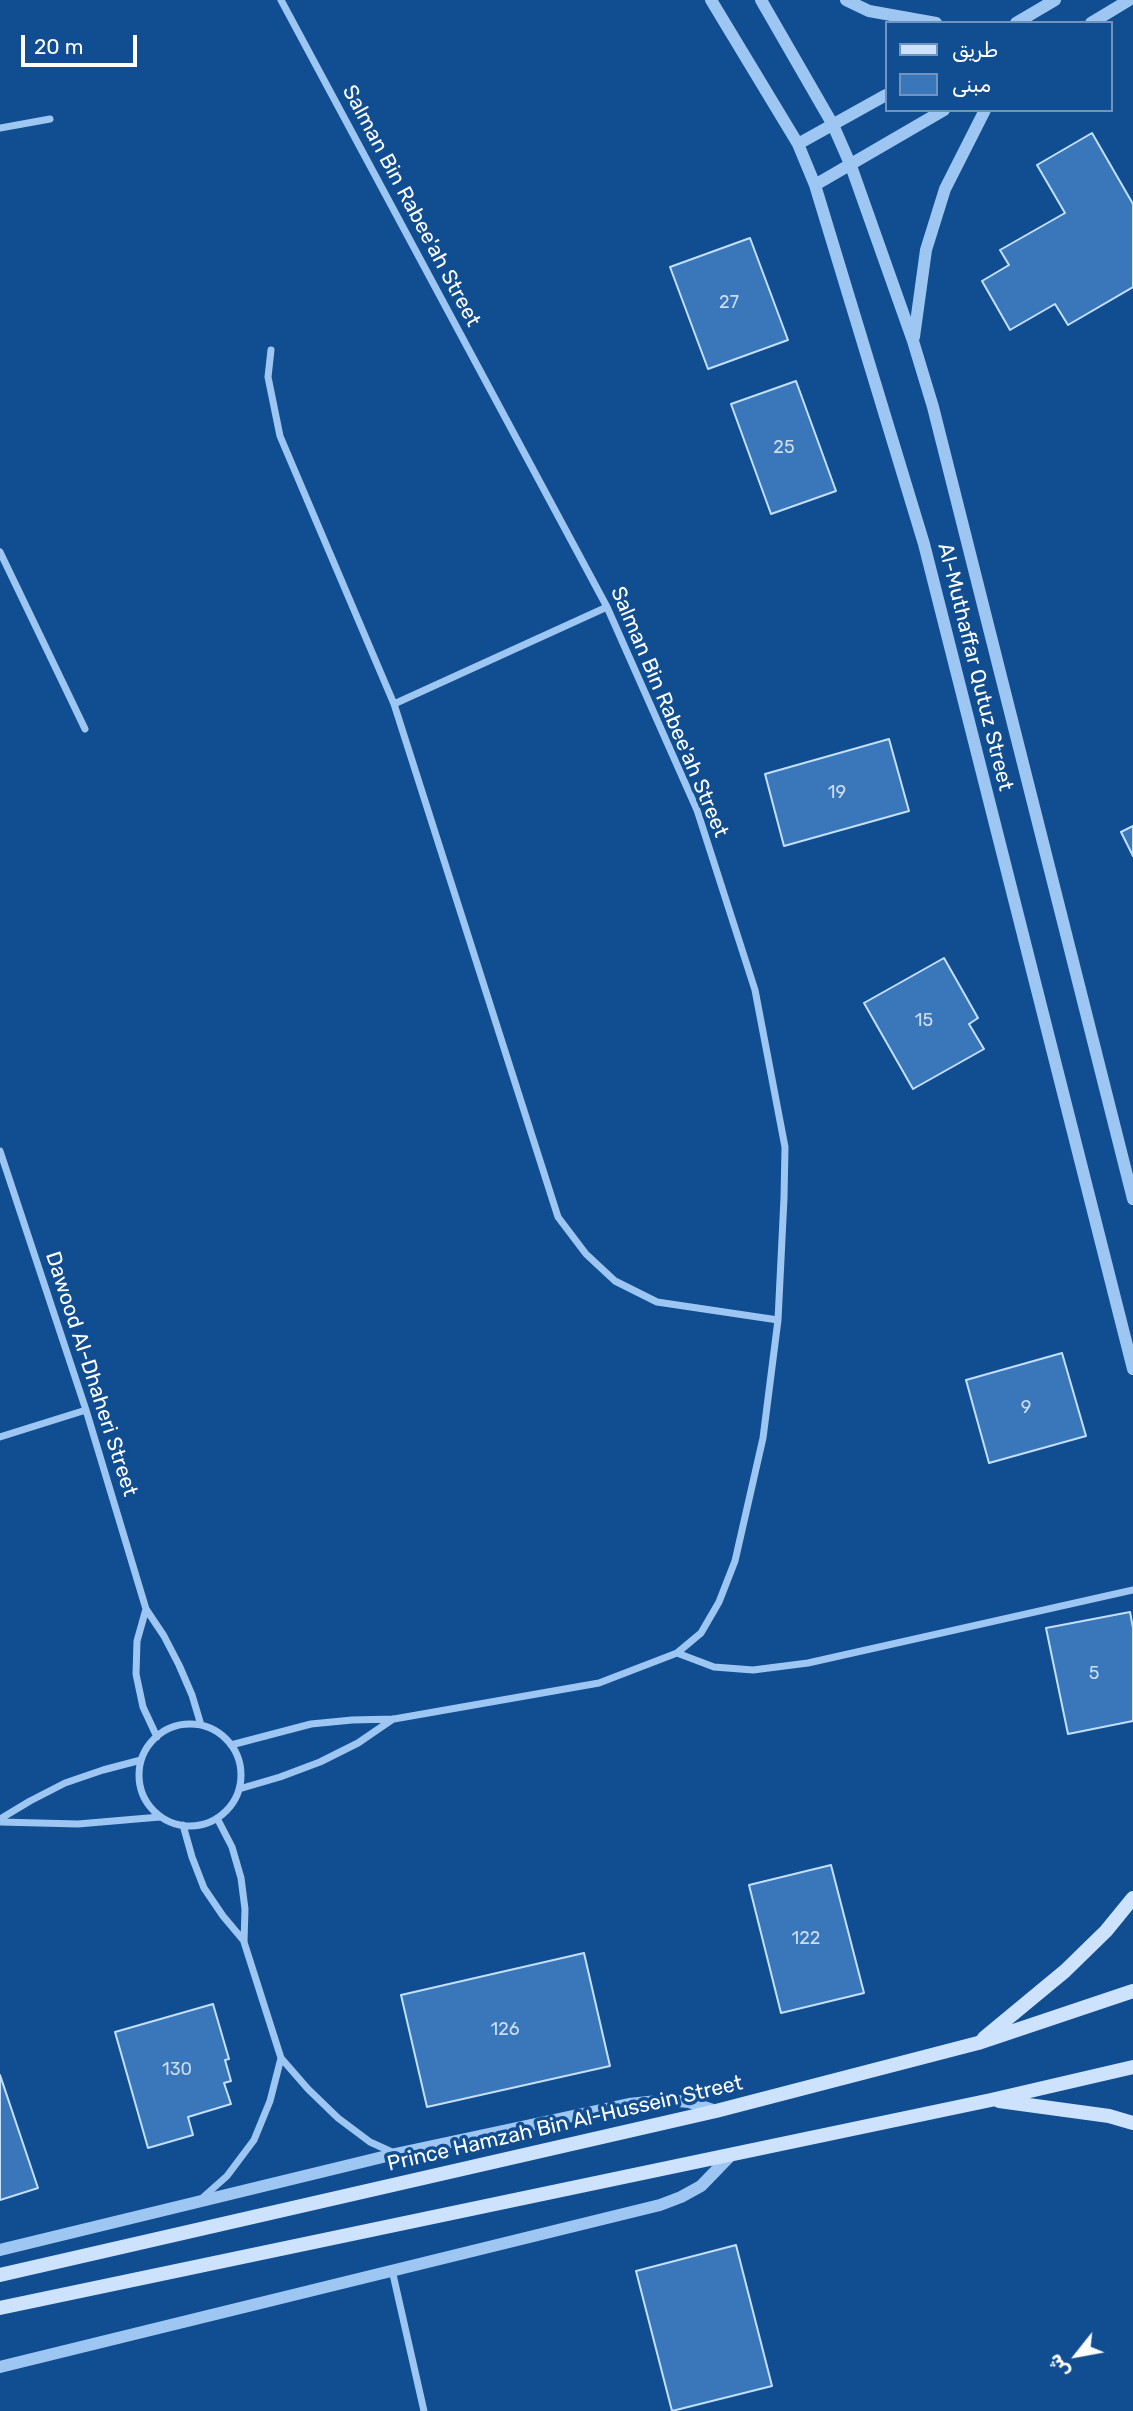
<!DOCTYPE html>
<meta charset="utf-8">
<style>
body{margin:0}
#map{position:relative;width:1133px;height:2411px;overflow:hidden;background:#114d91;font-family:Rubik,"Noto Sans Arabic",sans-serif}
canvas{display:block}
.legend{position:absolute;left:885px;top:21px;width:228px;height:91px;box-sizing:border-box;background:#114d91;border:2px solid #7094bd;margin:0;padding:9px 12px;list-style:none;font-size:21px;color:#fff}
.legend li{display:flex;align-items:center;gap:14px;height:35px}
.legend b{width:35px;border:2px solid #7094bd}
.north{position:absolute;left:1042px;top:2320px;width:70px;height:70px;-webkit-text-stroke:5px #114d91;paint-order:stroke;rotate:239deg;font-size:19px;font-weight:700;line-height:28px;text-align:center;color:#fff}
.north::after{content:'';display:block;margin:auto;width:24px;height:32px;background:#fff;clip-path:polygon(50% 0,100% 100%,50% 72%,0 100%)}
.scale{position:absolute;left:21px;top:35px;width:116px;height:32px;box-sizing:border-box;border:4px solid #fff;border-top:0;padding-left:9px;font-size:21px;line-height:24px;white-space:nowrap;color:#fff;-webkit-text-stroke:5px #114d91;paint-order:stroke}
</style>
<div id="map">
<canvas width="1133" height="2411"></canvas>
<ul class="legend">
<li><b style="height:9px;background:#cce2fd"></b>طريق</li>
<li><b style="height:19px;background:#3977ba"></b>مبنى</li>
</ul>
<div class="north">ش</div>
<div class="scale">20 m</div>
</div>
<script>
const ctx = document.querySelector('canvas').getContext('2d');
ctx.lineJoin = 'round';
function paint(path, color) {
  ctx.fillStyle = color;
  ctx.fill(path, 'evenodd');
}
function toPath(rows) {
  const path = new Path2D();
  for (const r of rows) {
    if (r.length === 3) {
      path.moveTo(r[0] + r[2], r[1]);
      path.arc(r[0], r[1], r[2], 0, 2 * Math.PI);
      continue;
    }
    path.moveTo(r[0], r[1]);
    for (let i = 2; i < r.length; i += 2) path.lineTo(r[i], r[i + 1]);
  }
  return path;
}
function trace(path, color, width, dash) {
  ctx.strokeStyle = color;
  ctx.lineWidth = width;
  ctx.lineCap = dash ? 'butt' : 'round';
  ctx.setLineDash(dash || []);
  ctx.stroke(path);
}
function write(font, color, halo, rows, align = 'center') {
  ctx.font = font + ' Rubik,sans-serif';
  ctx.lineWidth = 7;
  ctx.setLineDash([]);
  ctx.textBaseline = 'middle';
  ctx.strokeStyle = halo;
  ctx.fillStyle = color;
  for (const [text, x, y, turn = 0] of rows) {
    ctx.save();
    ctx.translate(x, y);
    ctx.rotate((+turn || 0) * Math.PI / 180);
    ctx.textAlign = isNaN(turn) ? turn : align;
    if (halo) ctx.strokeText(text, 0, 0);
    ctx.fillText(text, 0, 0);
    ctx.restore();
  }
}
const building = toPath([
 [1092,133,1133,204,1133,287,1068,325,1055,304,1010,330,982,281,1009,265,1000,250,1065,213,1037,165,1092,133],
 [750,238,788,340,708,369,670,267,750,238],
 [796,381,836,491,771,514,731,404,796,381],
 [889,739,909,811,784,846,765,774,889,739],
 [1133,826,1133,856,1121,832,1133,826],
 [944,958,978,1018,969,1024,984,1049,913,1089,864,1003,944,958],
 [1062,1353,1086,1436,989,1463,966,1380,1062,1353],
 [1130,1612,1133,1628,1133,1721,1068,1734,1046,1628,1130,1612],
 [831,1865,864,1993,781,2013,749,1885,831,1865],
 [584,1953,610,2066,427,2107,401,1995,584,1953],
 [213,2004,229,2059,225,2060,231,2081,224,2083,231,2104,188,2117,193,2135,148,2148,115,2032,213,2004],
 [0,2075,38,2188,0,2200,0,2075],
 [736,2245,772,2386,672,2411,636,2271,736,2245]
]);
const minor = toPath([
 [0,128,50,119],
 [271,350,268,377,280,436,394,704,558,1217,586,1254,615,1281,657,1302,778,1320],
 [0,552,85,729],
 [394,704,607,607],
 [0,1151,86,1410,146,1609,164,1636,179,1665,192,1695,201,1725],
 [0,1437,86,1410],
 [146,1609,137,1641,136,1674,143,1707,157,1737],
 [677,1653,714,1667,753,1670,808,1663,1133,1590],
 [190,1775,51],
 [231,1745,311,1724,352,1720,394,1719,599,1683,677,1653,701,1633,719,1602,735,1561,763,1438,778,1320,784,1198,785,1147,755,990,697,810,607,607,281,0],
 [239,1789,280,1777,320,1762,358,1743,393,1719],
 [217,1818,232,1847,241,1878,245,1909,244,1942,281,2058,308,2089,338,2118,370,2142,392,2152],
 [0,1819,30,1801,65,1783,103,1770,141,1760],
 [0,1822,78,1824,160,1817],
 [183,1825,192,1857,204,1888,223,1916,244,1941],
 [200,2200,227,2176,254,2140,270,2101,281,2058],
 [392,2270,424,2411]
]);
const tertiary = toPath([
 [711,0,798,144,815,185,924,544,1133,1369],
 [761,0,833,125,851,166,913,341,933,407,1133,1199],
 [846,0,869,11,936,23],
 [1016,23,1055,0],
 [1091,23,1129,0],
 [798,144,886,95],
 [815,185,944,110],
 [914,337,926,250,945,189,985,110],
 [0,2250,395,2154,629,2104,667,2100,689,2102,716,2111],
 [0,2367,660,2205,681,2197,701,2186,731,2155]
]);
const secondary = toPath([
 [984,2038,1065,1971,1106,1931,1133,1898],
 [999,2101,1109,2116,1133,2123],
 [0,2275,716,2111,978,2043,1133,1991],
 [0,2308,991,2100,1133,2067]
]);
const numberNames = [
 ["27",729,303],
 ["25",784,448],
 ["19",837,793],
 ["15",924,1021],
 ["9",1026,1408],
 ["5",1094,1674],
 ["122",806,1939],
 ["126",505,2030],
 ["130",177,2070]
];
const streetNames = [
 ["Salman Bin Rabee'ah Street",411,206,62],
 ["Al-Muthaffar Qutuz Street",975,667,76],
 ["Salman Bin Rabee'ah Street",669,712,67],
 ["Dawood Al-Dhaheri Street",91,1374,72],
 ["Prince Hamzah Bin Al-Hussein Street",565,2124,-13]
];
paint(building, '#3977ba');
trace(building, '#c4e0fd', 2);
trace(minor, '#9dc6f3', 7);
trace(tertiary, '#9dc6f3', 12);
trace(secondary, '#cce2fd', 14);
write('18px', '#ceddee', null, numberNames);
write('21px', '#fff', '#114d91', streetNames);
</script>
